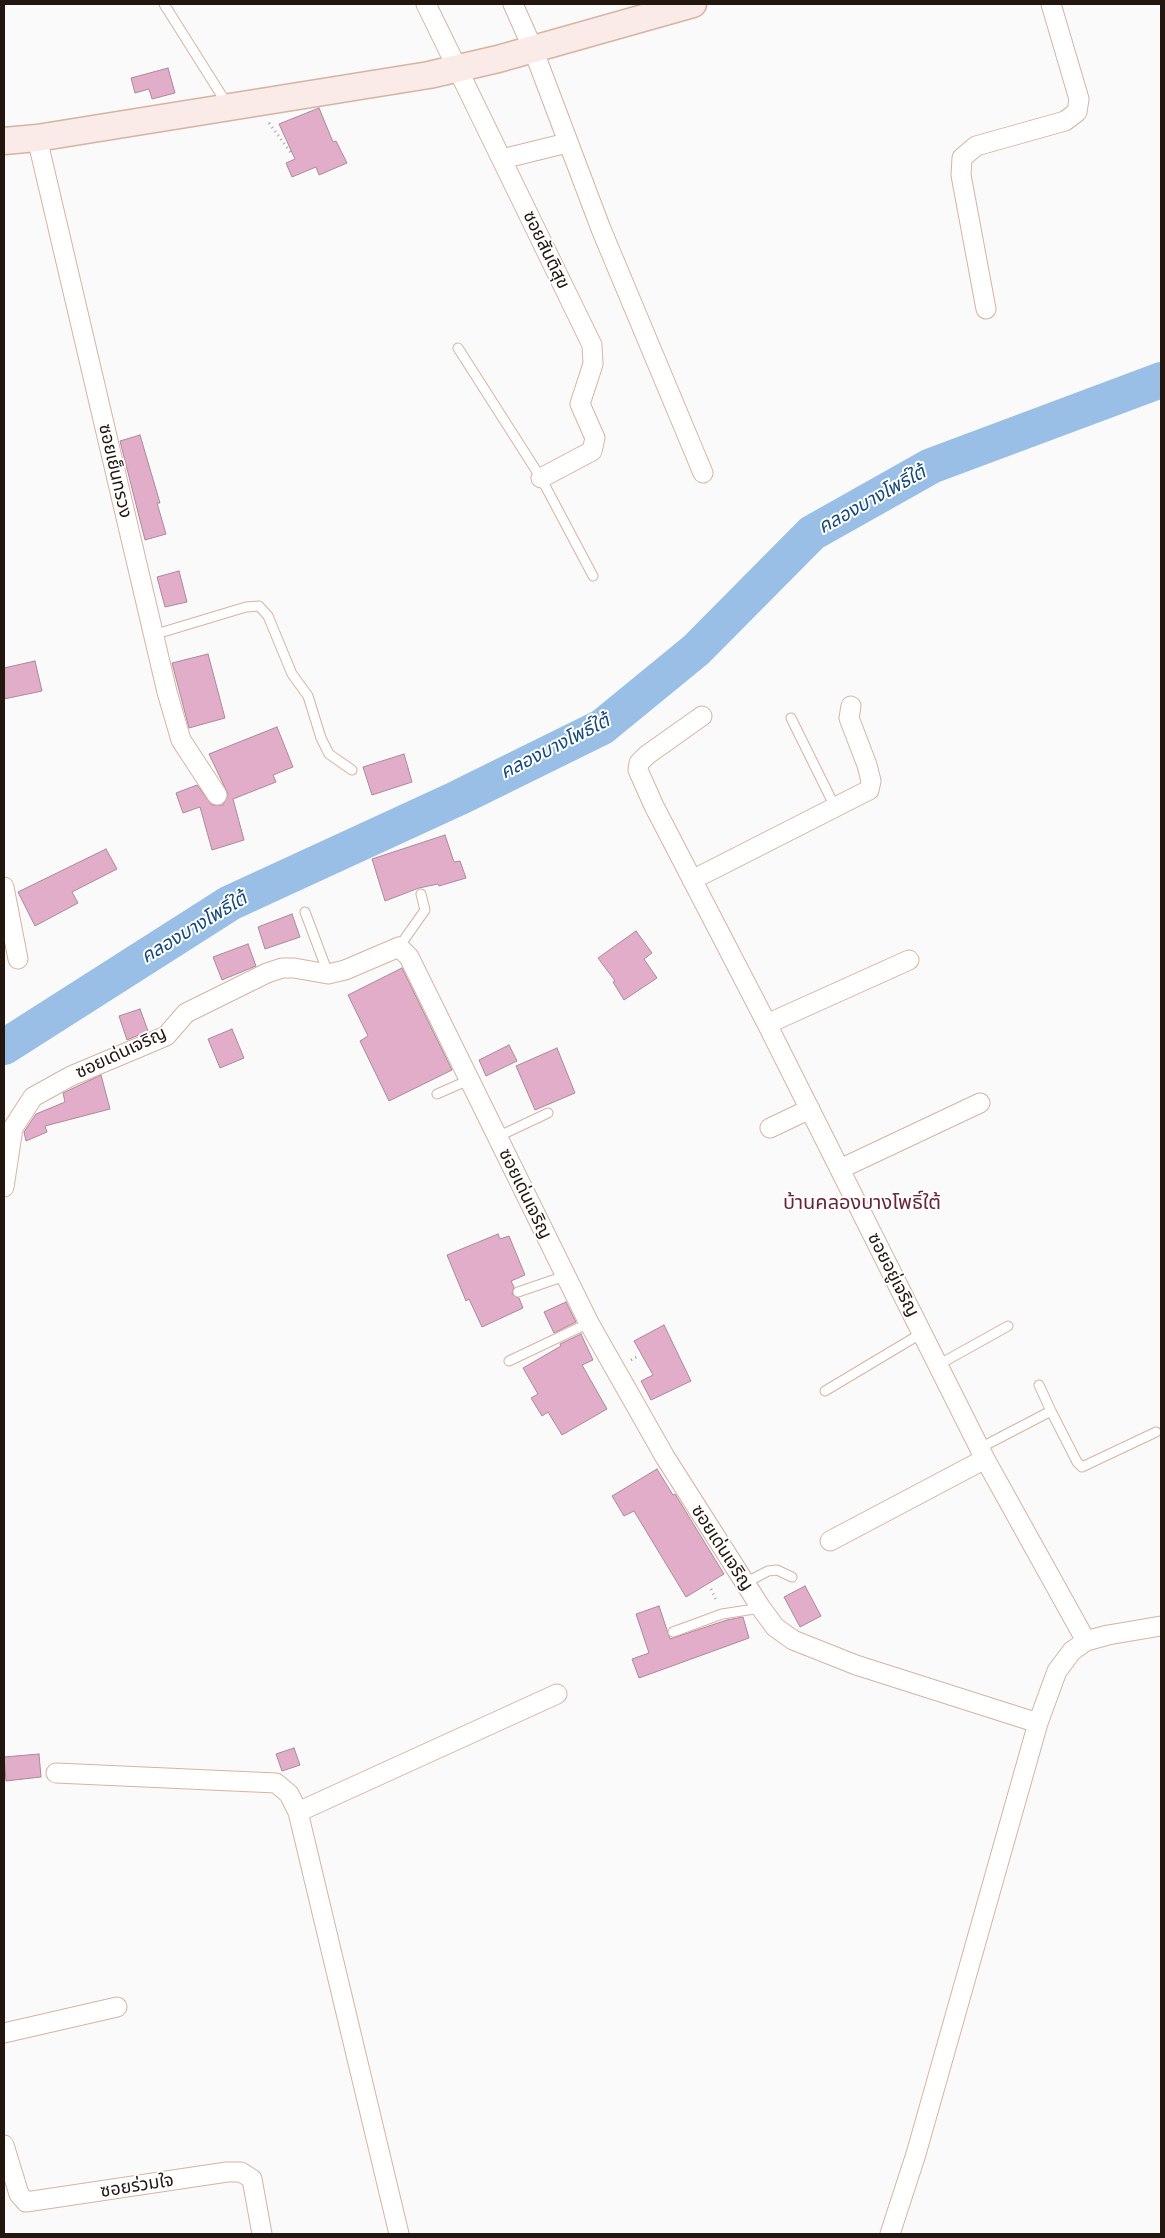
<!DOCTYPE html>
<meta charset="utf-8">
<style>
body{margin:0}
#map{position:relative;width:1165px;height:2238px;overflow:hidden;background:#fafafa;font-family:Figtree,sans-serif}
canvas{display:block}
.frame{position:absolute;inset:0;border:5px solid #23160f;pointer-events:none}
</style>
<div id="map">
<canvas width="1165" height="2238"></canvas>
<div class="frame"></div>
</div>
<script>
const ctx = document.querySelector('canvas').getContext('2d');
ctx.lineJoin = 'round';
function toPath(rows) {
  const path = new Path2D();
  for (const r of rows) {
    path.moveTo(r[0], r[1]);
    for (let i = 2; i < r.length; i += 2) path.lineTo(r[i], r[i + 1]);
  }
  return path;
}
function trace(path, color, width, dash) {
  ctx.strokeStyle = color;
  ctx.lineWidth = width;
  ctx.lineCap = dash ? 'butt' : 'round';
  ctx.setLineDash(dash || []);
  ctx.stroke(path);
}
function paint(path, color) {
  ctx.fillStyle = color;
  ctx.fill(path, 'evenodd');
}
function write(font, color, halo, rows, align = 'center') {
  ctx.font = font + ' Figtree,"Noto Sans Thai",sans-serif';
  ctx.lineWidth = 4;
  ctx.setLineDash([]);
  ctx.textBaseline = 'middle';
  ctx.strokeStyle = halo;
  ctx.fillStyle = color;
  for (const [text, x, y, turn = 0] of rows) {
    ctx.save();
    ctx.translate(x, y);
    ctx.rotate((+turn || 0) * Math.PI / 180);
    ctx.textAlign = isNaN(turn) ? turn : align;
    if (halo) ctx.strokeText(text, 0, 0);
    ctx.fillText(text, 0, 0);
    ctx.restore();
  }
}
const river = toPath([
 [4,1047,230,903,458,798,602,727,696,650,812,533,931,466,1161,380]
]);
const building = toPath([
 [168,68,175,93,152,99,149,89,135,93,131,78,168,68],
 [319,108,333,142,336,141,347,163,319,175,316,167,292,177,286,163,295,159,279,124,319,108],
 [140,435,160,503,157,503,166,534,145,540,120,441,140,435],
 [179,571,187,602,165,607,157,577,179,571],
 [208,654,225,718,189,728,172,663,208,654],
 [35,661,42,691,4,699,4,668,35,661],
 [277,727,293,767,273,775,276,782,233,799,244,840,212,850,200,807,183,813,176,793,197,785,212,805,223,805,228,794,209,754,277,727],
 [404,754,412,782,372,795,363,767,404,754],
 [445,835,454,862,460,861,466,878,439,886,438,884,419,888,385,901,372,859,445,835],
 [106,849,117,869,72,892,78,903,35,926,18,892,106,849],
 [292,914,300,937,265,949,258,927,292,914],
 [636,931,652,953,644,959,657,978,624,1000,613,982,615,981,598,958,636,931],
 [248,944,256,966,222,980,213,957,248,944],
 [402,968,452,1070,389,1101,360,1041,368,1036,348,995,402,968],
 [140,1009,148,1031,127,1040,119,1016,140,1009],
 [232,1029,244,1058,220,1068,208,1039,232,1029],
 [509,1045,517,1061,486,1076,479,1060,509,1045],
 [557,1048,575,1093,535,1110,516,1066,557,1048],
 [101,1075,110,1109,45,1126,47,1132,26,1141,24,1132,36,1114,65,1102,63,1093,101,1075],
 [498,1234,500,1239,509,1236,525,1275,511,1281,514,1287,512,1294,519,1298,523,1308,482,1327,469,1299,466,1301,447,1255,498,1234],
 [566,1302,576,1322,554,1333,544,1312,566,1302],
 [664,1325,691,1381,651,1400,641,1381,653,1375,634,1341,664,1325],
 [581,1334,593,1360,582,1365,607,1409,562,1435,548,1412,542,1416,531,1398,538,1394,523,1368,561,1346,560,1344,581,1334],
 [657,1469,673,1495,675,1494,724,1574,686,1597,634,1511,624,1516,612,1496,657,1469],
 [805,1586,821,1616,800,1627,784,1597,805,1586],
 [659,1606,670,1639,727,1620,743,1617,749,1638,639,1678,632,1659,649,1653,636,1614,659,1606],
 [294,1748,300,1765,282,1771,276,1754,294,1748],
 [39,1754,41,1777,6,1781,4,1757,39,1754]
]);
const path = toPath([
 [269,123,291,153],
 [631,1360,638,1356],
 [711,1589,717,1602]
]);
const lane = toPath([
 [164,4,227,104],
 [458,348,541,478,593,576],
 [153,635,246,607,259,606,268,616,292,674,308,696,321,738,329,754,352,770],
 [791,718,835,807],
 [305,912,328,973],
 [399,947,425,910,421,894],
 [437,1094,469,1080],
 [497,1137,548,1113],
 [518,1292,565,1276],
 [509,1361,589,1323],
 [938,1365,1008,1326],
 [1039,1385,1051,1411],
 [825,1391,922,1333],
 [980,1448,1051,1411,1077,1462,1082,1467,1156,1432],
 [745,1583,768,1571,777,1570,792,1577],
 [673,1632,722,1614,761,1608]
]);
const street = toPath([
 [426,4,592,345,593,364,580,404,595,438,592,451,541,478],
 [513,4,533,49,601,229,703,473],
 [37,138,167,692,181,740,217,795],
 [502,159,567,143],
 [986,309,961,175,962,158,976,146,1065,121,1077,112,1079,99,1051,4],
 [702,716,647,755,639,763,638,770,654,806,767,1024,985,1459,1086,1641],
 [692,880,869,790,871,781,867,765,849,718,851,706],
 [4,887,18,959],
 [767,1024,909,960],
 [770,1128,810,1109],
 [840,1169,980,1103],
 [4,1187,13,1128,33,1097,71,1076,166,1036,186,1013,267,973,282,968,294,968,328,974,345,970,399,947,409,957,589,1323,665,1457,761,1608,775,1627,793,1640,856,1665,1038,1723],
 [830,1541,985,1459],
 [56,1773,276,1783,289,1794,298,1812,399,2234],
 [298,1812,557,1694],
 [4,2033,117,2007],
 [4,2145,19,2194,26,2202,227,2172,241,2172,252,2179,262,2234],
 [890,2234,916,2154,1038,1723,1057,1671,1072,1651,1086,1641,1108,1635,1161,1626]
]);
const secondary = toPath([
 [4,141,37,138,429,75,498,59,693,4]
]);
const streetNames = [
 ["ซอยสันติสุข",546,250,64],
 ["ซอยเย็นทรวง",115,471,77],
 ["ซอยเด่นเจริญ",121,1053,-25],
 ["ซอยเด่นเจริญ",525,1194,64],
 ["ซอยอยู่เจริญ",893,1275,63],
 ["ซอยเด่นเจริญ",722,1548,57],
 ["ซอยร่วมใจ",137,2186,-9]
];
const waterNames = [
 ["คลองบางโพธิ์ใต้",872,500,-29],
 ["คลองบางโพธิ์ใต้",555,747,-27],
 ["คลองบางโพธิ์ใต้",194,928,-31]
];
const quarterNames = [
 ["บ้านคลองบางโพธิ์ใต้",862,1203]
];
trace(river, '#99bfe7', 36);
paint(building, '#e1adc8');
trace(building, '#ab889a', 1);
trace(lane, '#d7b3a1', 11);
trace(street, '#d7b3a1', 21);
trace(secondary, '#d7b3a1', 29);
trace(path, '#a5a09d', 3, [1, 4]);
trace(lane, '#fff', 9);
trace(street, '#fff', 19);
trace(secondary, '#faeae8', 26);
write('18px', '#23160f', '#fff', streetNames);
write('italic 19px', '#14497b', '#fff', waterNames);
write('20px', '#682335', '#fff', quarterNames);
</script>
